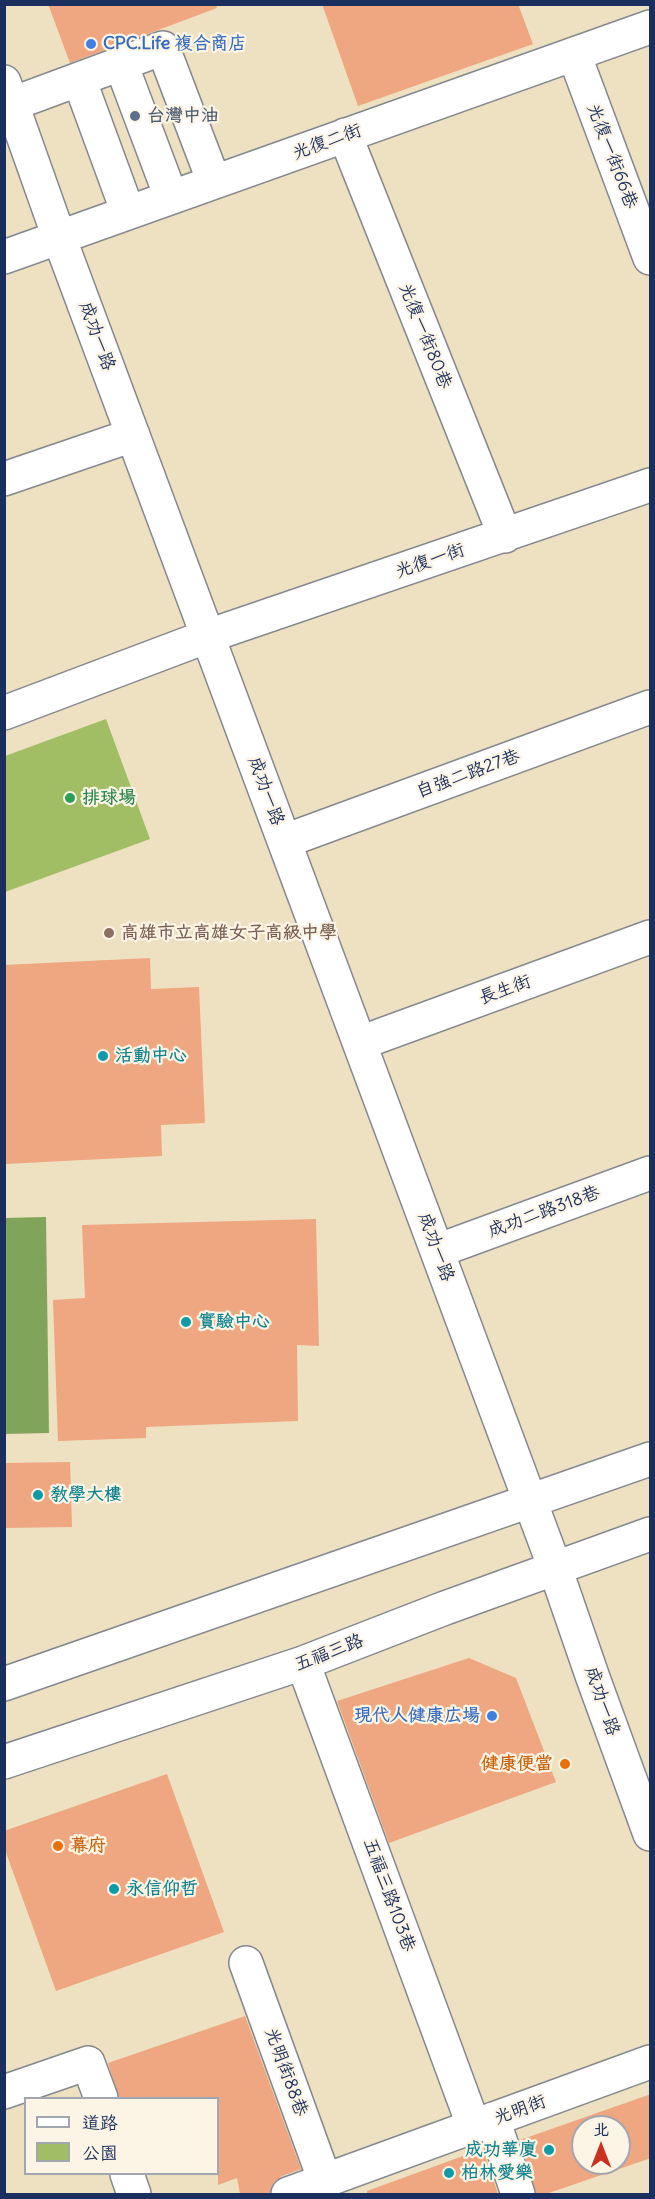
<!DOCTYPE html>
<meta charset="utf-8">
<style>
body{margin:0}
#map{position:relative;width:655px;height:2199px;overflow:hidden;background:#eee1c1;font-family:Delius,"LXGW WenKai TC",sans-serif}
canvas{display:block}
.frame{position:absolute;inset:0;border:6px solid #1b2f5e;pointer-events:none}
.legend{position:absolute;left:24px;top:2097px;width:195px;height:78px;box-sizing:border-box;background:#fcf5e5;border:2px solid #a2a6af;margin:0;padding:8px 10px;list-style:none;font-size:18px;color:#1b2f5e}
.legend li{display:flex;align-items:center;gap:12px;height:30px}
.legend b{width:30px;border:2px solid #a2a6af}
.north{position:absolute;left:571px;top:2115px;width:60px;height:60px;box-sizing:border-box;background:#fcf5e5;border:2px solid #a2a6af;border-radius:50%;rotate:0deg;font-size:16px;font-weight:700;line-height:24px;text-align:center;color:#1b2f5e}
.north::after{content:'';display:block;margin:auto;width:21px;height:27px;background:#c8321e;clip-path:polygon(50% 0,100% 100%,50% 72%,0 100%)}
</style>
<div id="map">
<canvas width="655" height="2199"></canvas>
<div class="frame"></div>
<ul class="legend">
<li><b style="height:8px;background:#fff"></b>道路</li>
<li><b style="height:16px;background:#a1be65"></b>公園</li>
</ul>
<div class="north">北</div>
</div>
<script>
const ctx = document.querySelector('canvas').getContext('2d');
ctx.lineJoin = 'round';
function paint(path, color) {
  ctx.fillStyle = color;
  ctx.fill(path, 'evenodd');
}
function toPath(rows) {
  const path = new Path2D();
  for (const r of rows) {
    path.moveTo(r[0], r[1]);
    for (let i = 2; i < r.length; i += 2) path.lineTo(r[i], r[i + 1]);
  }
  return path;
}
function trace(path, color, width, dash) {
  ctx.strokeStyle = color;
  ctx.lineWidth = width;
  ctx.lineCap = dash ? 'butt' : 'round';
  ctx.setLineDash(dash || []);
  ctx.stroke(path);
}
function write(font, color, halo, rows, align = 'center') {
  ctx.font = font + ' Delius,"LXGW WenKai TC",sans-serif';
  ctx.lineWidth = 4.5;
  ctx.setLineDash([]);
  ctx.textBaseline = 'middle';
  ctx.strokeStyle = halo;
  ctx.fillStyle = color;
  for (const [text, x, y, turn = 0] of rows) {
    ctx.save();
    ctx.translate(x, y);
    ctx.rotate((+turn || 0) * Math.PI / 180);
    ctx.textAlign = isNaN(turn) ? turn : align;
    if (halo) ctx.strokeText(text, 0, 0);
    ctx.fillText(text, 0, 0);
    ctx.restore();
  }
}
const green = toPath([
 [106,719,150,839,5,892,5,756]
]);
const forest = toPath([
 [46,1217,49,1433,5,1434,5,1218]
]);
const building = toPath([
 [48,4,216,4,217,8,70,63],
 [322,4,518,4,533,44,358,106],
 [150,958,151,989,199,987,205,1123,161,1125,162,1156,5,1164,4,965],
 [316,1219,319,1346,297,1345,298,1421,146,1427,146,1438,58,1441,53,1300,85,1298,82,1225],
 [70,1462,72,1527,4,1528,4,1463],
 [469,1658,516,1678,556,1782,389,1843,337,1701],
 [167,1774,224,1932,56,1991,4,1847,4,1831],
 [245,2016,301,2169,282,2176,274,2182,270,2194,240,2194,237,2178,218,2185,218,2098,119,2098,108,2063],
 [651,2094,651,2158,546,2194,536,2194,520,2140],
 [583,2127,619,2127,619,2163,583,2163],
 [474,2152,475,2155,484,2152,498,2194,367,2194,367,2191]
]);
const minor = toPath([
 [574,54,650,258],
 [121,64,165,181],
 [79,79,123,199],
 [4,82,59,237,555,1568,593,1678,650,1834],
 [12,104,163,48,214,182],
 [345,135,505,536],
 [4,257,650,27],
 [4,479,133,435],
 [4,713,208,636,650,485],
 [285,841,650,707],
 [360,1043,650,937],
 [437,1251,650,1173],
 [303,1663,474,2127],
 [4,1684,650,1459],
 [4,1762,303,1663,445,1608,650,1534],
 [246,1963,325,2181],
 [4,2092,88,2063,101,2098],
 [493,2119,518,2194],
 [127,2174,134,2194],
 [288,2194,650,2062]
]);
const markers = [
 [91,44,6,"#3f7fe0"],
 [135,116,6,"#5c6f8a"],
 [70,798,6,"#2e9e5b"],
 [109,933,6,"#8d6e63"],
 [103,1056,6,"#0f9aa8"],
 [186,1322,6,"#0f9aa8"],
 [38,1495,6,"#0f9aa8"],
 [492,1716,6,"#3f7fe0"],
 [565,1764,6,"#e8710a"],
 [58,1846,6,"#e8710a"],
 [114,1889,6,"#0f9aa8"],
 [549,2150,6,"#0f9aa8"],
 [449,2173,6,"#0f9aa8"]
];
const shopNames = [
 ["CPC.Life 複合商店",103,44],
 ["現代人健康広場",480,1716,"right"]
];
const serviceNames = [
 ["台灣中油",147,116]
];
const streetNames = [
 ["光復二街",327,142,-20],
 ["光復一街66巷",612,156,69],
 ["成功一路",97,336,70],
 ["光復一街80巷",425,336,68],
 ["光復一街",430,561,-19],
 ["自強二路27巷",468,774,-20],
 ["成功一路",266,791,70],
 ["長生街",505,990,-20],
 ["成功二路318巷",544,1212,-20],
 ["成功一路",436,1247,70],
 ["五福三路",329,1653,-21],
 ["成功一路",602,1701,71],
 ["五福三路103巷",389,1895,70],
 ["光明街88巷",286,2072,70],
 ["光明街",520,2110,-20]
];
const leisureNames = [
 ["排球場",82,798]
];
const educationNames = [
 ["高雄市立高雄女子高級中學",121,933]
];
const cultureNames = [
 ["活動中心",115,1056],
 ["實驗中心",198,1322],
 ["教學大樓",50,1495],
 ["永信仰哲",126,1889],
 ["成功華廈",537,2150,"right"],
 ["柏林愛樂",461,2173]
];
const foodNames = [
 ["健康便當",553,1764],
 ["幕府",70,1846,"left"]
];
paint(green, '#a1be65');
paint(forest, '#80a55a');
paint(building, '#eea780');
trace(minor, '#848890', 36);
trace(minor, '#fff', 33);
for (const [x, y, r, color] of markers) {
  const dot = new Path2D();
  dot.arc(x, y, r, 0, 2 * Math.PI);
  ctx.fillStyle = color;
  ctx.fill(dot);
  trace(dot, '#fcf5e5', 2);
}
write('bold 18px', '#366cbe', '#fcf5e5', shopNames, 'left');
write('bold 18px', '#4e5e75', '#fcf5e5', serviceNames, 'left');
write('18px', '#1b2f5e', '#fcf5e5', streetNames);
write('bold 18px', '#27864d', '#fcf5e5', leisureNames, 'left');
write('bold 18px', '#785e54', '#fcf5e5', educationNames, 'left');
write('bold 18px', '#0d838f', '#fcf5e5', cultureNames, 'left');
write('bold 18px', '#c56008', '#fcf5e5', foodNames, 'right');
</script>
